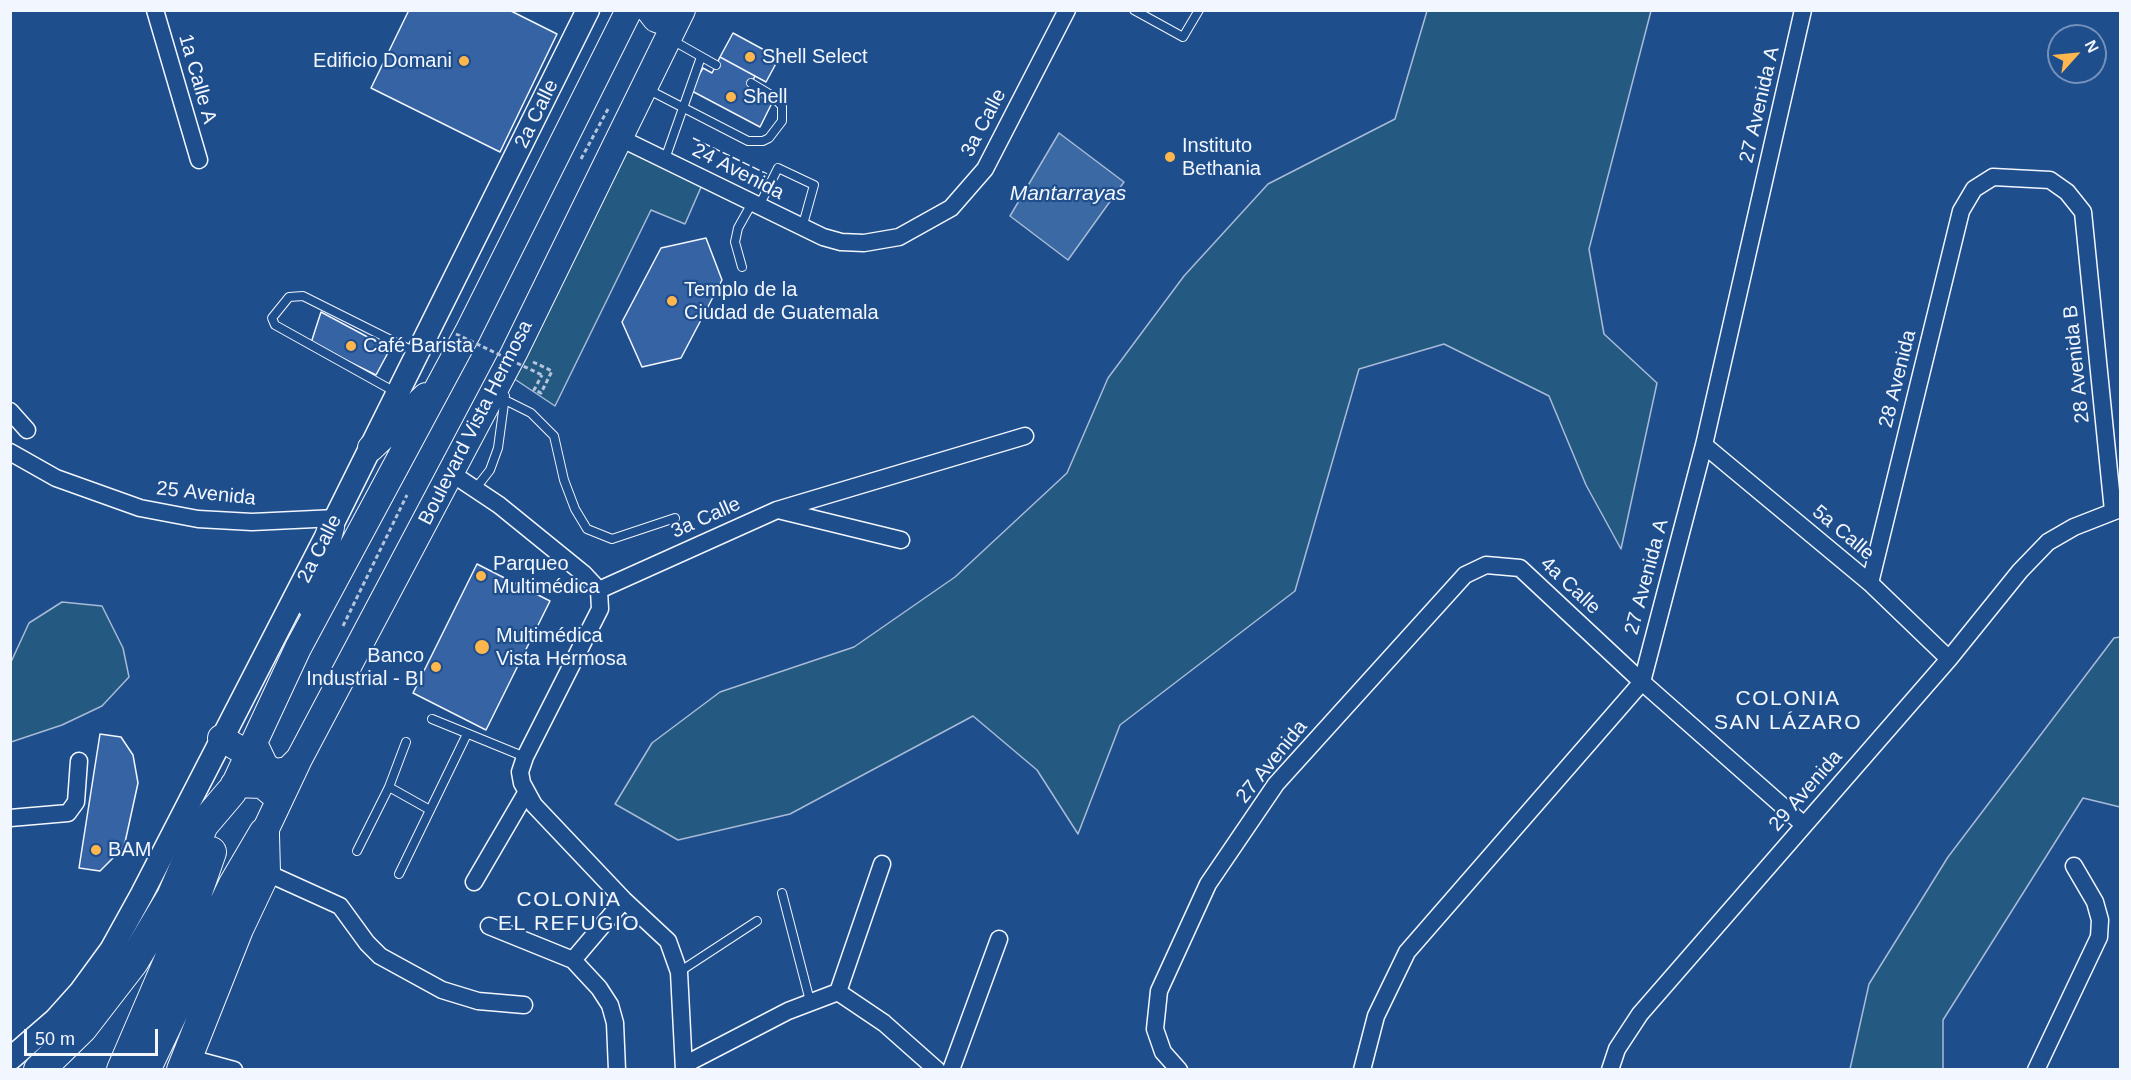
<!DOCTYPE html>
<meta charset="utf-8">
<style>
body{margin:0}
#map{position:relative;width:2131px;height:1080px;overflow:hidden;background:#1f4e8c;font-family:Arial,sans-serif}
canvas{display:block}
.frame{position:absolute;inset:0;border:12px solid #f2f6ff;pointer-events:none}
.north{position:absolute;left:2047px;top:24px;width:60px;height:60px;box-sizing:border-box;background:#1f4e8c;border:2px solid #7391ba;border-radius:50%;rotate:63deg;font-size:16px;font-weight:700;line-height:24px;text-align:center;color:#f2f6ff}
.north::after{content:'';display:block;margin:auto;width:21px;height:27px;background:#ffb74d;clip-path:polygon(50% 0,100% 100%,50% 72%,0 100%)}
.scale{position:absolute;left:24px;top:1029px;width:134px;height:27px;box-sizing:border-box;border:3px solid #f2f6ff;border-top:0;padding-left:8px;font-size:18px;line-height:21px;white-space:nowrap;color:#f2f6ff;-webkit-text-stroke:4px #1f4e8c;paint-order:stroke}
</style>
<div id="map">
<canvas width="2131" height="1080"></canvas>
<div class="frame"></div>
<div class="north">N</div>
<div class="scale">50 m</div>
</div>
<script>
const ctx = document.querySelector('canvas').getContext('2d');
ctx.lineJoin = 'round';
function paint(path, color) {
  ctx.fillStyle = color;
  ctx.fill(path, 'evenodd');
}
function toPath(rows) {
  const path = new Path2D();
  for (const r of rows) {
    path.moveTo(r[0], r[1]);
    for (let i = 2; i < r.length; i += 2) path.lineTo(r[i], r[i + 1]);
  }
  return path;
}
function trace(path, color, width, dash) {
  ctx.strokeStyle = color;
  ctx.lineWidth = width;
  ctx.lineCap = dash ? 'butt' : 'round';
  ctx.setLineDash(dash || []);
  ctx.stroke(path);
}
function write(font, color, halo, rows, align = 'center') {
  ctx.font = font + ' Arial,sans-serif';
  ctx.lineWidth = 4.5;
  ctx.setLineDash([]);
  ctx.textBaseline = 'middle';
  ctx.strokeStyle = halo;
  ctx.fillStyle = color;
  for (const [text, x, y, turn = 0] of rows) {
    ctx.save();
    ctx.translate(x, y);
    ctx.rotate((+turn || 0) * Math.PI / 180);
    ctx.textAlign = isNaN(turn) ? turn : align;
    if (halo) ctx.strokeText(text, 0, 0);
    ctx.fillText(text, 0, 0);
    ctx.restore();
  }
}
const green = toPath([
 [1427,11,1651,11,1589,249,1604,334,1657,383,1621,549,1586,485,1549,396,1444,344,1359,369,1295,591,1120,725,1078,834,1037,770,973,716,790,814,678,840,615,804,652,743,720,692,854,647,955,577,1067,473,1108,378,1184,276,1268,184,1395,119,1427,11],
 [618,137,705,178,685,224,651,210,555,406,504,372,618,137],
 [62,602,102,606,123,648,129,677,102,706,62,725,11,742,11,662,29,623,62,602],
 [2120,637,2120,807,2083,798,1943,1020,1943,1069,1850,1069,1869,984,1948,857,2114,638,2120,637]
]);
const water = toPath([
 [1059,133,1124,182,1068,260,1010,216,1059,133]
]);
const building = toPath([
 [409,10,509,10,557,34,500,152,371,88,409,10],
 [733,33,779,58,766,82,720,57,733,33],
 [720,57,755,76,748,90,772,103,760,127,690,90,703,68,712,73,720,57],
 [706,238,722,280,681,358,642,367,622,322,661,248,706,238],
 [321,312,390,349,376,375,311,343,321,312],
 [477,564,550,601,486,730,413,693,477,564],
 [100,734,121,737,133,755,138,783,124,847,100,871,79,868,100,734]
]);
const path = toPath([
 [581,159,608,109],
 [533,362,552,371,541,393,534,390,542,375],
 [343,626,407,495]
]);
const lane = toPath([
 [1134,10,1183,37,1199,10],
 [672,40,716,65],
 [647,89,748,141,763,141,769,138,782,121,782,106,771,95,751,83],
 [665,159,701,57],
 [759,206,778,168,814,185,802,228],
 [742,267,735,242,738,228,752,203],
 [397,393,275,325,272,318,289,297,303,296,417,353],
 [505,400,531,413,554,436,564,480,575,509,587,529,612,539,675,518],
 [476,488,490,470,498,448,505,396],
 [432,719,525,757],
 [406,742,389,787,430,810],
 [357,851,389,787],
 [399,874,467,734],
 [782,893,810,1001],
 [679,972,757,921]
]);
const street = toPath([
 [155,10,199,160],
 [618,137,823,237,841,242,864,243,899,237,951,208,985,169,1067,10],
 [10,411,27,430],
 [1704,445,1870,583,1949,659],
 [10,452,56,478,140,508,198,519,252,522,336,518],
 [451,473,499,505,584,574,599,590],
 [778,510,901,540],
 [1870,583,1961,211,1974,189,1993,177,2050,180,2067,192,2083,212,2113,511],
 [599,590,600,609,525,757,520,772,522,783,534,805,624,900,668,941,679,972,684,1070],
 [599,590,777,510,1025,436],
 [10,818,68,813,76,802,79,761],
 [265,872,340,906,367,943,380,956,442,990,478,1001,524,1005],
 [474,882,526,793],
 [489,926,573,960,599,988,610,1005,615,1023,617,1070],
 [573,960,624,900],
 [838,992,884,1023,937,1070],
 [186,1057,234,1070],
 [684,1065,788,1011,838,992,882,864],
 [951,1070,999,939],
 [1179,1070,1163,1052,1155,1029,1159,991,1208,884,1276,784,1465,575,1486,565,1520,568,1642,682,1804,825],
 [1362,1070,1376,1016,1407,952,1642,682,1704,445,1803,10],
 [1610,1070,1617,1049,1640,1014,1949,659,2020,571,2048,542,2074,527,2120,509],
 [2036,1070,2099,937,2100,920,2095,902,2074,866]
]);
const secondary = toPath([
 [10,1059,55,1020,81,991,111,950,142,894,331,527,588,10]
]);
const primary = toPath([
 [649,10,656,19,662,21,677,19],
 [371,448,426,396],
 [310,605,331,527],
 [221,738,248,754],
 [254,743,265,766,274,772,288,770,299,759],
 [234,784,262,785,279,799],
 [231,792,298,648,468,332,629,10],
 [264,833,299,759,514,353,682,10]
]);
const highway = toPath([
 [39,1070,82,1028,133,962,172,897,203,825,231,792],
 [122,1070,190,912,211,852],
 [145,1070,234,884,264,833],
 [182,1070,238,929,265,872,264,835]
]);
const pathBridge = toPath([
 [456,334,542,375]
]);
const fence = toPath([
 [693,138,767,174]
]);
const markers = [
 [750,57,6,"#ffb74d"],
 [464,61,6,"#ffb74d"],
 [731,97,6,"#ffb74d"],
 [1170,157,6,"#ffb74d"],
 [672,301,6,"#ffb74d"],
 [351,346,6,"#ffb74d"],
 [481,576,6,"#ffb74d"],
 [482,647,8,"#ffb74d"],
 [436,667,6,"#ffb74d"],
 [96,850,6,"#ffb74d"]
];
const poiNames = [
 ["Shell Select",762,57],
 ["Edificio Domani",452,61,"right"],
 ["Shell",743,97],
 ["Instituto",1182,146],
 ["Bethania",1182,169],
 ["Templo de la",684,290],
 ["Ciudad de Guatemala",684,313],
 ["Café Barista",363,346],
 ["Parqueo",493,564],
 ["Multimédica",493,587],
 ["Multimédica",496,636],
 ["Vista Hermosa",496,659],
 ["Banco",424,656,"right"],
 ["Industrial - BI",424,679,"right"],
 ["BAM",108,850]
];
const streetNames = [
 ["1a Calle A",197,79,74],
 ["27 Avenida A",1760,105,-77],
 ["2a Calle",537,114,-64],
 ["3a Calle",984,123,-62],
 ["24 Avenida",738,172,27],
 ["28 Avenida B",2077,364,-96],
 ["28 Avenida",1898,379,-76],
 ["Boulevard Vista Hermosa",476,423,-63],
 ["25 Avenida",206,494,6],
 ["3a Calle",706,518,-24],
 ["5a Calle",1843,533,40],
 ["2a Calle",320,549,-63],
 ["27 Avenida A",1647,577,-75],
 ["4a Calle",1570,586,43],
 ["27 Avenida",1272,762,-51],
 ["29 Avenida",1806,791,-49]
];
const waterNames = [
 ["Mantarrayas",1068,194]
];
const neighbourhoodNames = [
 ["COLONIA",1788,699],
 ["SAN LÁZARO",1788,723],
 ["COLONIA",569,900],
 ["EL REFUGIO",569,924]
];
paint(green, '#245a82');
trace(green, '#a8bbd7', 1.5);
paint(water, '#3b69a3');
trace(water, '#a8bbd7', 1.5);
paint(building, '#3563a3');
trace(building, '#f2f6ff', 1.5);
trace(lane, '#f2f6ff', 10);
trace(street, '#f2f6ff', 19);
trace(secondary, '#f2f6ff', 25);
trace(primary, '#f2f6ff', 28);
trace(highway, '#f2f6ff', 32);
trace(path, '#b3c4dc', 3, [4.5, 3]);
trace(lane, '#1f4e8c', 8);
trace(street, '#1f4e8c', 16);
trace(secondary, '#1f4e8c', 22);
trace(primary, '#1f4e8c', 26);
trace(highway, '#1f4e8c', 30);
trace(pathBridge, '#b3c4dc', 3, [4.5, 3]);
trace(fence, '#f2f6ff', 1.5, [8, 3]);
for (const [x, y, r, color] of markers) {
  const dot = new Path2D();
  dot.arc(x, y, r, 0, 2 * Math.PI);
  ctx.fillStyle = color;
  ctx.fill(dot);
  trace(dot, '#1f4e8c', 2);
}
write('20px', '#f2f6ff', '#1f4e8c', poiNames, 'left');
write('20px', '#f2f6ff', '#1f4e8c', streetNames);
write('italic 21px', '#f2f6ff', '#1f4e8c', waterNames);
ctx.letterSpacing = '1.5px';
write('21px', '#f2f6ff', '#1f4e8c', neighbourhoodNames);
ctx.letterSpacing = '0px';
</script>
